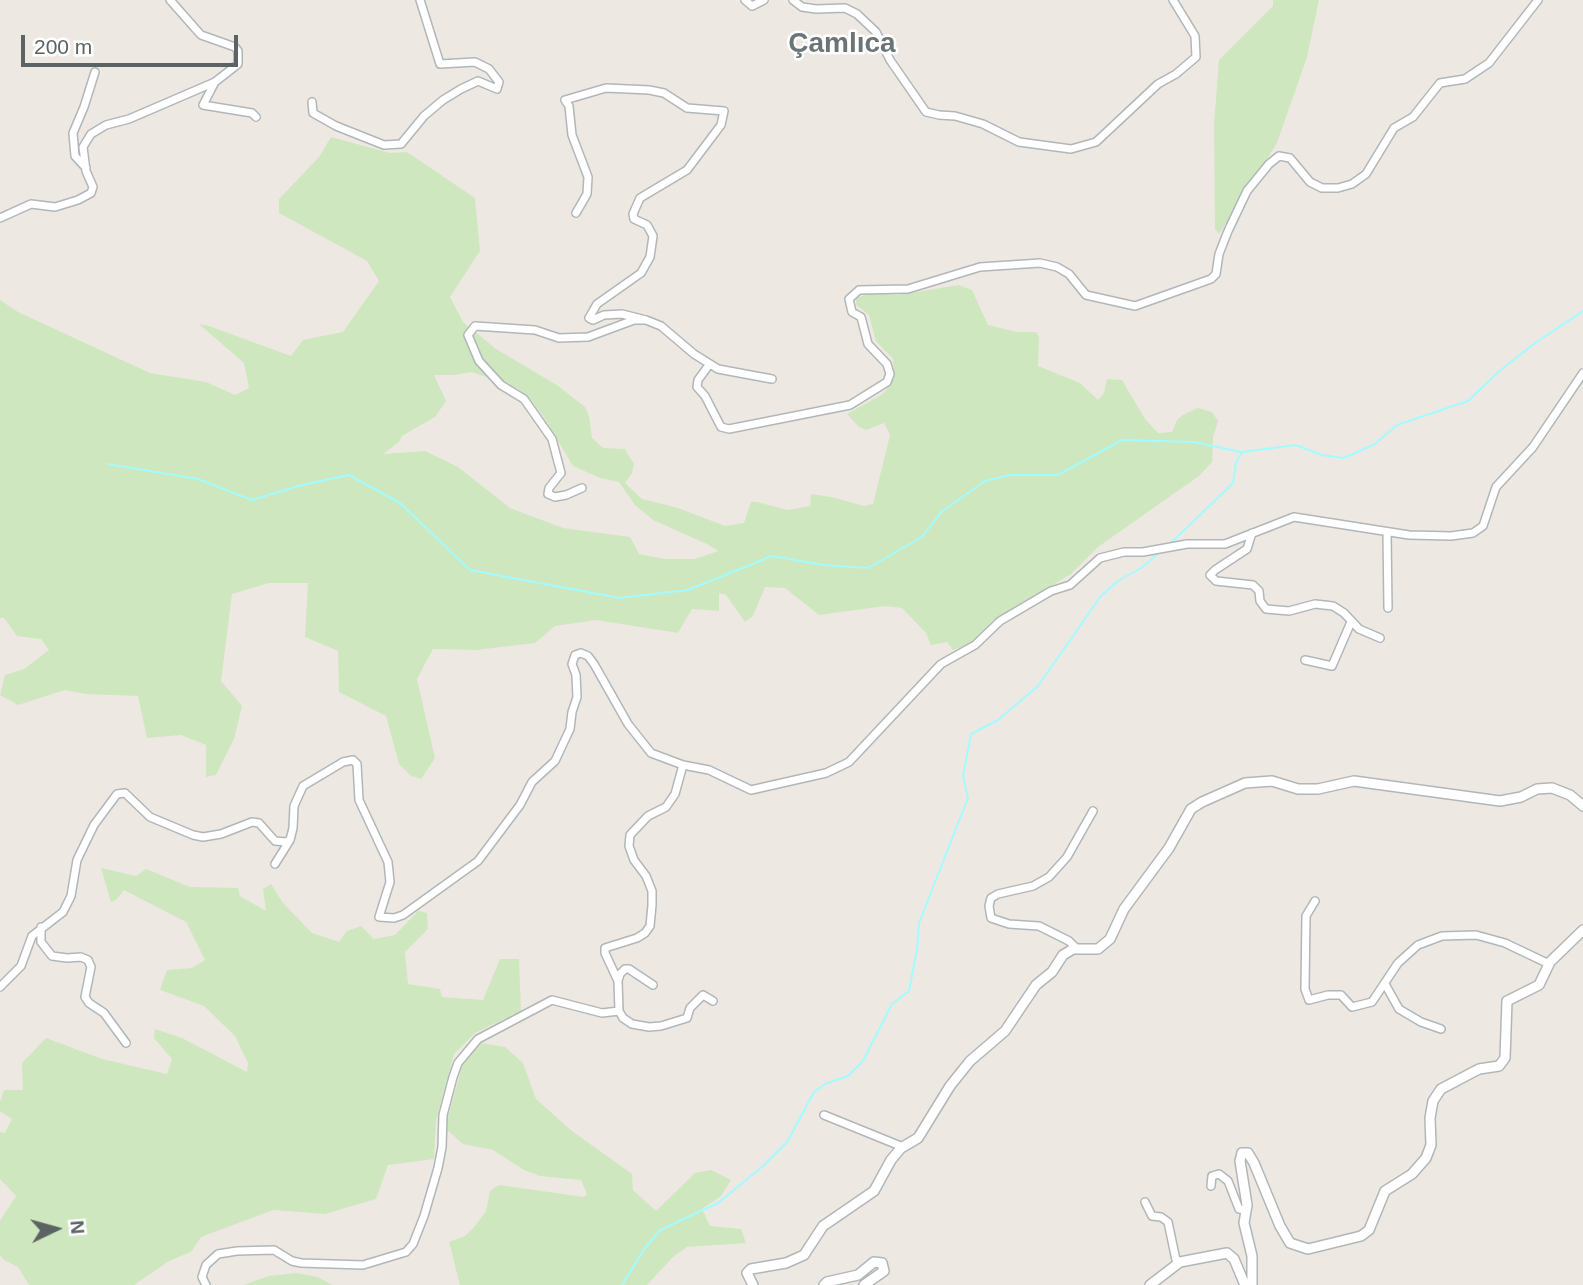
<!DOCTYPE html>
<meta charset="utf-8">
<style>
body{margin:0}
#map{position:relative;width:1583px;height:1285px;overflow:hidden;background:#eee8e3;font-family:Helvetica,sans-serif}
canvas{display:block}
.north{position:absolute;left:21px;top:1194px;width:70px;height:70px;-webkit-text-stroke:5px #fff;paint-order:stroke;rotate:85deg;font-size:19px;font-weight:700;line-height:28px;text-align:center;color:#5b6364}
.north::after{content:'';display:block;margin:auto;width:24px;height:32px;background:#5b6364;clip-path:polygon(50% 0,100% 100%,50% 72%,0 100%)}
.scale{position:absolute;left:21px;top:35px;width:217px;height:32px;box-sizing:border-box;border:4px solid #5b6364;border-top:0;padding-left:9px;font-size:21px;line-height:24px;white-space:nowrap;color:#5b6364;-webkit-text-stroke:5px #fff;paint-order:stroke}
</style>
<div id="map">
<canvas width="1583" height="1285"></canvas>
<div class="north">N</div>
<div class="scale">200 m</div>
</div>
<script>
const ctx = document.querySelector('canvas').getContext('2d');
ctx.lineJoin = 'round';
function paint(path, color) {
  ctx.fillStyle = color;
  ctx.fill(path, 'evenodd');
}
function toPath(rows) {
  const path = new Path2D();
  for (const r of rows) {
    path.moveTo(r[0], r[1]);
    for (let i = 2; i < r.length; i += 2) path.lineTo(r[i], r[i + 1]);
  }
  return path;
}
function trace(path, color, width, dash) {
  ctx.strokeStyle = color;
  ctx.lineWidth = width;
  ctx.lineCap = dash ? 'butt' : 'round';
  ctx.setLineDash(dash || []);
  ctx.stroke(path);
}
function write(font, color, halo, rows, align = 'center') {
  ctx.font = font + ' Helvetica,sans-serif';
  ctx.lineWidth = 5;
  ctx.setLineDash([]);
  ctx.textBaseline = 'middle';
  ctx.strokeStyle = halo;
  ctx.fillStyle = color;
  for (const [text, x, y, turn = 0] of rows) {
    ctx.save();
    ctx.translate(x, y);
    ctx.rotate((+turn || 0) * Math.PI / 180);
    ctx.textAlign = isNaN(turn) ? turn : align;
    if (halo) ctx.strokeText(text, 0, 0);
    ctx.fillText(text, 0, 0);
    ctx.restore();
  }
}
const green = toPath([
 [1273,0,1319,0,1307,57,1277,143,1219,234,1215,229,1214,125,1219,60,1273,6],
 [331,137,390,153,407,152,475,198,480,251,450,297,463,322,496,349,557,385,585,407,589,416,592,438,603,448,625,449,634,464,632,473,625,483,642,499,678,508,725,526,744,523,751,502,757,502,788,510,810,506,811,494,831,497,864,506,873,504,890,435,884,423,866,430,859,427,847,414,883,394,894,378,893,359,876,341,869,315,856,305,856,298,869,294,898,295,959,285,972,290,988,325,1017,332,1036,332,1039,337,1038,366,1080,383,1098,400,1104,393,1107,379,1122,380,1145,419,1158,433,1172,432,1177,420,1183,415,1198,408,1212,412,1218,421,1213,437,1212,462,1199,476,1098,547,1071,574,992,621,971,643,953,650,947,642,931,645,926,633,902,608,885,606,819,615,785,588,765,587,753,616,745,622,726,595,719,593,719,611,692,609,678,633,596,620,555,626,535,643,476,650,433,649,417,679,435,758,421,779,411,776,399,764,386,716,339,692,338,651,305,637,308,583,269,583,232,594,221,681,242,706,234,739,216,775,206,777,206,745,181,735,147,738,138,696,85,694,65,690,18,705,0,695,5,675,24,669,49,650,41,639,17,636,4,618,0,618,0,300,18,312,150,373,206,382,235,395,249,388,244,363,199,324,209,326,291,356,303,340,343,332,379,281,367,261,279,213,279,199,319,157],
 [472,372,517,388,530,398,547,422,573,466,600,478,619,482,635,505,653,520,709,545,718,551,695,559,665,559,639,554,630,537,563,528,510,508,458,467,425,451,383,454,399,442,402,436,435,417,446,401,434,375,454,375],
 [101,868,136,876,146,869,190,887,238,888,240,896,266,911,263,889,271,884,283,903,312,933,339,942,347,931,361,926,374,939,395,935,418,911,427,913,428,929,405,952,408,984,440,989,442,997,483,1000,500,959,519,959,521,1011,475,1033,454,1054,436,1120,434,1159,388,1165,376,1199,325,1214,273,1210,201,1237,191,1252,169,1261,134,1285,29,1285,18,1267,4,1260,0,1255,0,1221,16,1196,0,1179,0,1132,5,1133,12,1119,0,1111,0,1102,4,1090,23,1090,22,1063,46,1038,102,1059,167,1074,172,1059,154,1038,155,1029,182,1038,247,1072,248,1063,235,1036,204,1006,160,990,167,970,192,968,205,960,186,922,124,890,116,900,111,902],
 [481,1043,505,1047,523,1063,536,1099,572,1131,632,1174,633,1190,656,1211,695,1173,711,1170,731,1180,721,1196,702,1209,710,1226,741,1229,746,1243,687,1247,673,1257,647,1285,460,1285,449,1242,465,1236,475,1226,486,1211,490,1191,499,1185,584,1197,587,1194,581,1180,540,1176,524,1170,493,1150,463,1144,445,1128,463,1063],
 [296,1273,318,1277,332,1285,243,1285,269,1276]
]);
const stream = toPath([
 [108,464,198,479,252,500,302,485,349,475,400,503,470,570,619,598,688,590,772,556,824,565,868,568,922,537,941,512,985,481,1010,475,1058,475,1122,440,1194,442,1241,452],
 [1169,545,1233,483,1236,463,1242,452,1296,445,1322,455,1344,458,1375,444,1397,425,1468,401,1497,373,1535,343,1583,311],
 [622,1285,645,1248,660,1230,718,1203,763,1166,787,1142,814,1092,825,1084,848,1076,863,1061,892,1004,909,991,917,949,919,923,968,798,963,776,971,734,998,720,1038,686,1101,596,1118,581,1141,568,1159,553]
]);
const minor = toPath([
 [745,0,752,6,764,0],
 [793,0,802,7,816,9,845,8,857,14,876,32,890,60,926,112,939,115,955,116,983,124,1019,142,1071,149,1096,142,1158,84,1176,74,1196,57,1195,36,1173,0],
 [215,82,203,105,252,113,256,117],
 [312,102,313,113,336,126,384,145,401,144,424,116,443,100,461,89,478,81,497,89,499,82,489,69,475,62,440,64,420,0],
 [86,168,75,156,73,133,84,107,95,72],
 [576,213,587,194,588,177,572,135,569,106,565,100,606,88,649,90,664,93,687,108,724,111,721,125,687,170,640,198,633,214,634,219,647,225,653,236,650,257,641,273,597,304,589,318,593,320,604,315,622,314,646,320],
 [0,218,31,204,55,207,78,200,91,193,93,187,86,171,83,147,91,134,106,125,129,119,215,82,238,64,238,51,235,47,201,35,170,0],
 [709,365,698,380,697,387,705,396,721,427,729,429,850,405,887,382,890,374,887,364,868,344,861,317,852,312,849,299,859,290,908,289,980,267,1040,263,1057,267,1069,274,1086,295,1135,306,1211,279,1216,274,1219,254,1228,231,1247,191,1269,164,1279,156,1290,158,1310,182,1322,188,1338,188,1352,184,1366,174,1394,128,1413,117,1440,83,1465,79,1489,63,1538,0],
 [582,488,566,495,555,497,548,494,549,488,561,473,552,439,524,399,501,385,479,361,468,335,475,326,535,330,559,338,588,337,634,320,646,320,661,326,694,354,718,369,772,379],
 [1387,532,1388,608],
 [1252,533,1247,549,1215,570,1210,575,1216,581,1253,585,1259,591,1260,601,1266,609,1289,611,1315,604,1333,606,1344,613,1359,629,1380,638],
 [1305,660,1332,666,1351,622],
 [275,864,290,840],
 [1315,901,1306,916,1305,989,1309,1000,1328,995,1341,995,1352,1007,1372,1002,1398,963,1418,945,1442,936,1476,935,1505,943,1549,964],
 [41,927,41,942,52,956,67,958,81,957,88,960,91,967,85,997,89,1003,104,1013,126,1043],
 [1077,949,1069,941,1039,926,1009,924,991,918,989,906,991,898,998,894,1033,886,1049,877,1067,857,1093,811],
 [618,981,605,953,605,948,637,938,645,933,650,926,652,905,652,891,646,876,634,860,629,846,630,835,648,816,666,807,675,794,683,765],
 [1385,984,1399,1009,1421,1022,1441,1029],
 [0,987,21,966,32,936,63,912,71,896,77,860,94,825,117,794,125,793,150,817,193,835,203,837,221,834,252,822,259,823,275,841,286,842,290,840,293,828,294,806,303,786,343,762,353,760,357,764,359,800,388,862,390,882,379,917,394,918,403,915,478,861,520,805,532,782,555,761,570,729,572,712,577,697,576,675,572,664,575,655,581,653,588,656,594,664,628,724,651,753,683,765,709,770,751,790,826,773,849,762,941,664,975,645,1000,621,1051,591,1070,585,1100,558,1124,552,1143,552,1187,544,1225,544,1294,517,1409,535,1451,536,1473,533,1483,526,1496,487,1533,447,1583,373],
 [619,1011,618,981,620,974,625,969,629,969,653,985],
 [824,1115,903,1147],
 [1211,1186,1212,1176,1219,1174,1228,1181,1239,1209,1245,1210],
 [1145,1202,1152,1216,1161,1217,1168,1222,1176,1260,1180,1262],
 [206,1285,202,1277,206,1265,218,1254,237,1251,274,1250,292,1261,301,1263,363,1265,406,1252,413,1244,424,1216,438,1168,442,1147,443,1115,453,1077,458,1063,478,1039,552,1000,602,1013,619,1011,623,1018,632,1024,649,1027,661,1026,687,1018,690,1008,703,995,713,1001]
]);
const tertiary = toPath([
 [753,1285,747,1273,751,1269,786,1263,804,1255,823,1226,874,1191,891,1160,901,1148,918,1138,950,1086,970,1061,1005,1031,1036,985,1052,972,1063,955,1073,949,1098,949,1110,939,1124,909,1169,848,1191,809,1202,802,1245,783,1272,781,1298,789,1318,789,1354,781,1500,801,1521,797,1537,789,1552,788,1570,795,1583,806],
 [824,1285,827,1282,858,1275,874,1262,882,1263,884,1271,864,1285],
 [1150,1285,1180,1262,1227,1253,1234,1259,1245,1285],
 [1252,1285,1252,1256,1244,1223,1247,1205,1240,1161,1242,1153,1248,1153,1254,1163,1280,1226,1290,1243,1308,1249,1361,1236,1369,1230,1385,1191,1412,1174,1426,1158,1431,1145,1430,1118,1433,1101,1441,1089,1479,1069,1499,1066,1505,1058,1507,1001,1539,985,1550,962,1583,930]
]);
const districtNames = [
 ["Çamlıca",842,44]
];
paint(green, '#cee7bf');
trace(stream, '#a3fbff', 2);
trace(minor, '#b1b7b9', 10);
trace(tertiary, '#b1b7b9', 12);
trace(minor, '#fff', 7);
trace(tertiary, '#fff', 9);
write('bold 28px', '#6c7576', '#fff', districtNames);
</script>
